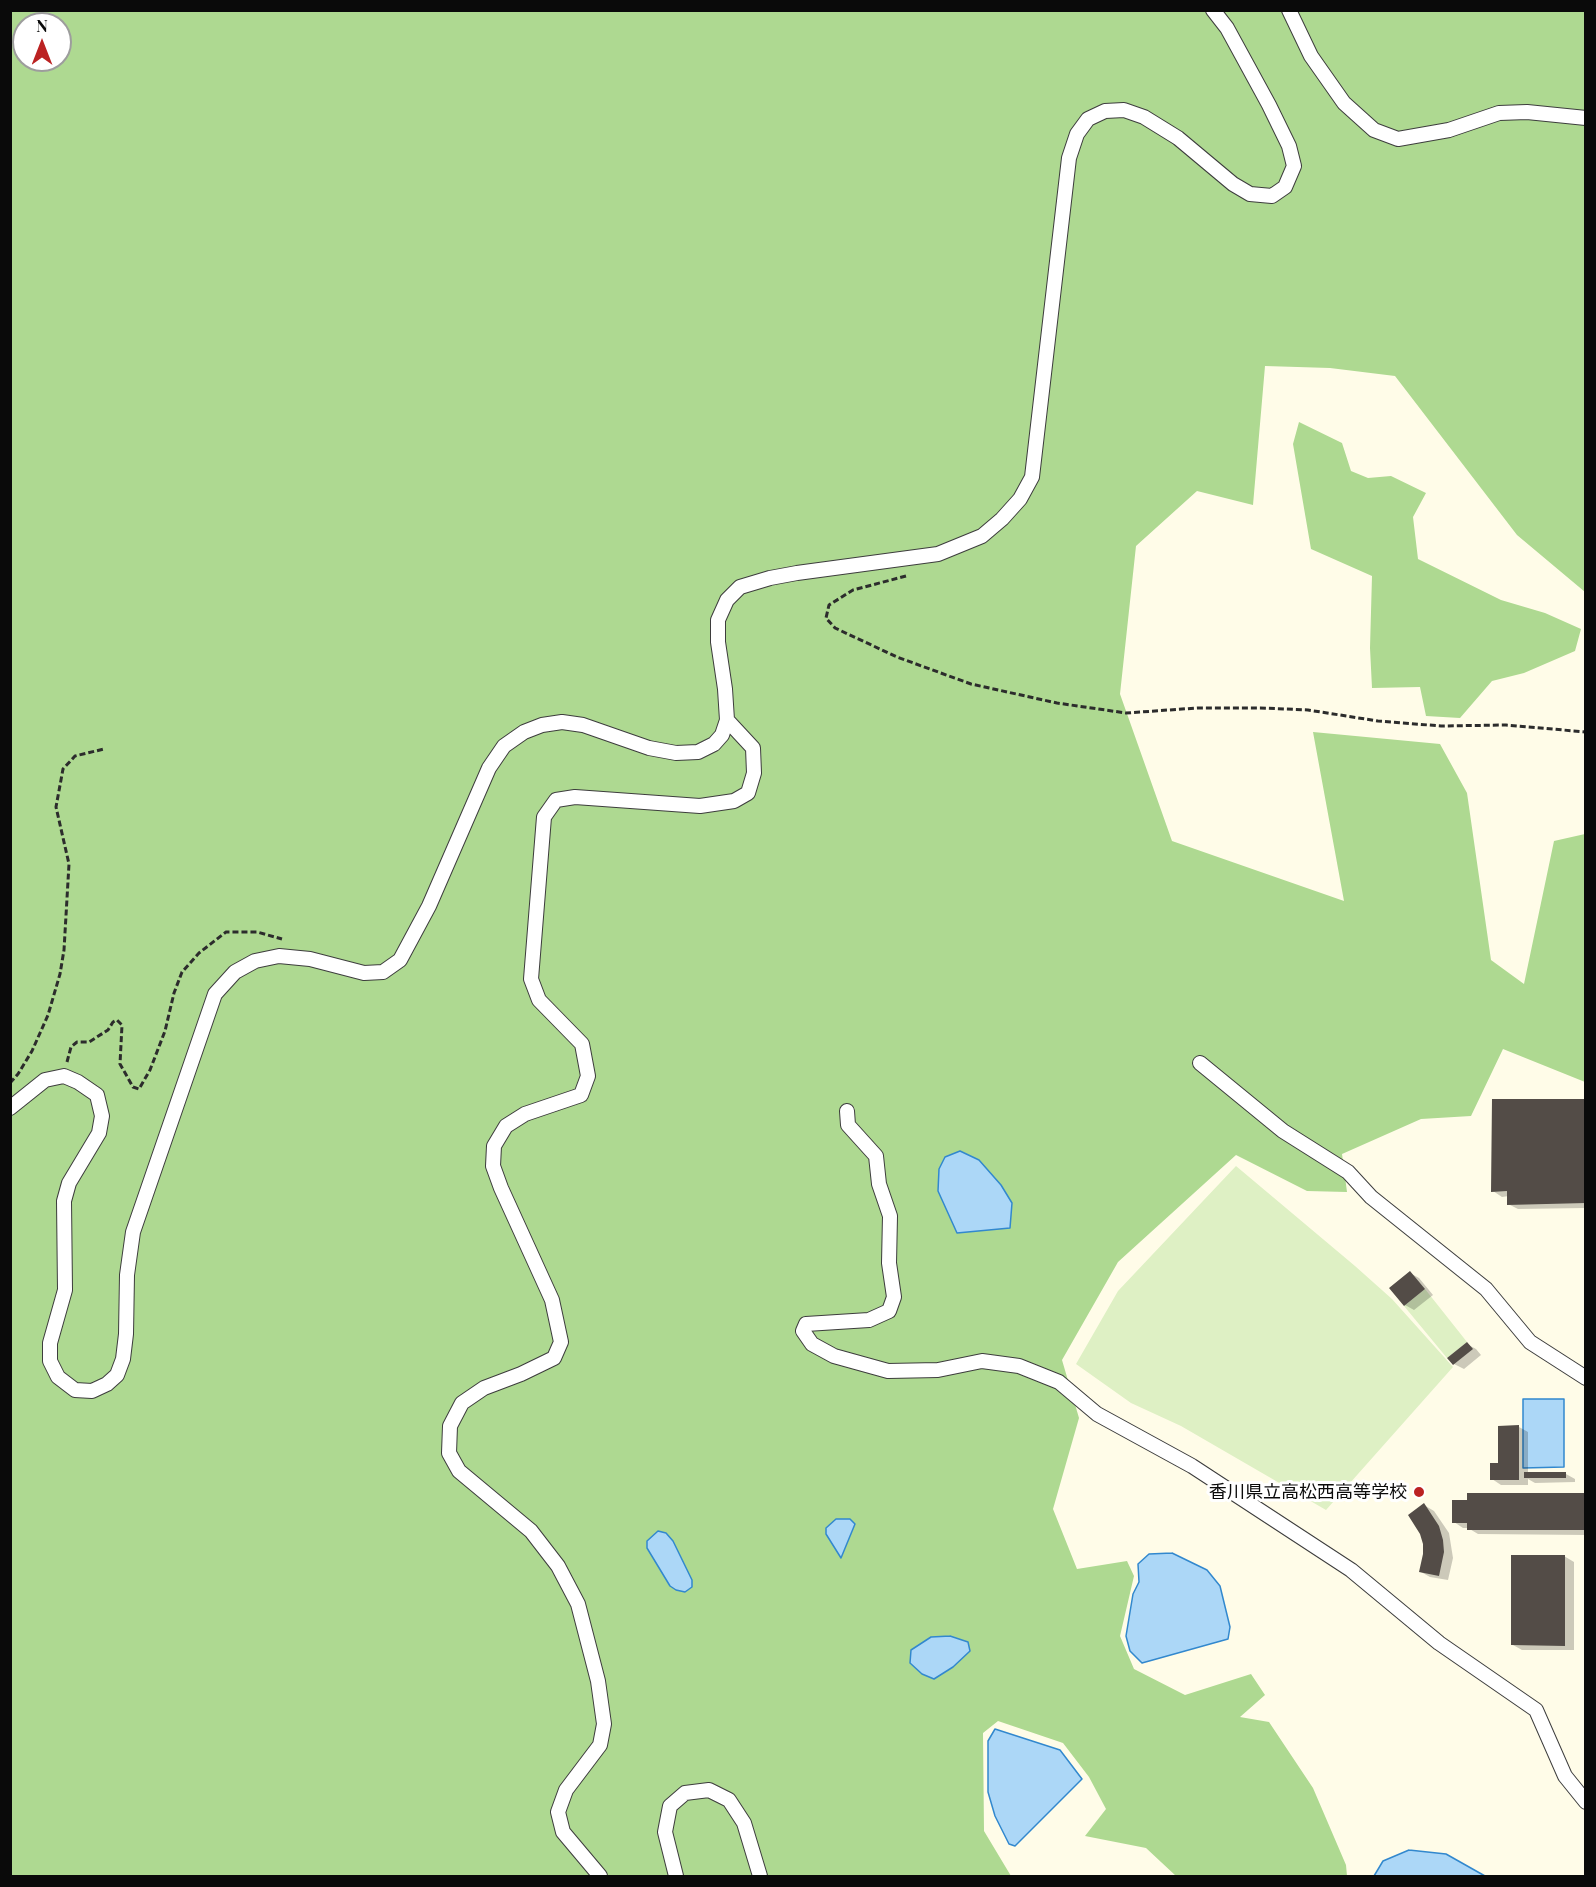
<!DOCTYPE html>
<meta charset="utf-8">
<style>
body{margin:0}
#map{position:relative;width:1596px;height:1887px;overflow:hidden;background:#fffce8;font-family:"Playfair Display",serif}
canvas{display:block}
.frame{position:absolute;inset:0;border:12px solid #0a0a0a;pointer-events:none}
.north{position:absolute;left:12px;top:12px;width:60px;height:60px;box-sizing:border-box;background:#fff;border:2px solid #9d9d9d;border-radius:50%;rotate:0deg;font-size:16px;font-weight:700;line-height:24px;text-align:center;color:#0a0a0a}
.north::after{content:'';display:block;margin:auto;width:21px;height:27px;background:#b22;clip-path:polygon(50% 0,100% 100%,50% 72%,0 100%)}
</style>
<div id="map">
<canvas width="1596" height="1887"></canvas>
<div class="frame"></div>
<div class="north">N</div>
</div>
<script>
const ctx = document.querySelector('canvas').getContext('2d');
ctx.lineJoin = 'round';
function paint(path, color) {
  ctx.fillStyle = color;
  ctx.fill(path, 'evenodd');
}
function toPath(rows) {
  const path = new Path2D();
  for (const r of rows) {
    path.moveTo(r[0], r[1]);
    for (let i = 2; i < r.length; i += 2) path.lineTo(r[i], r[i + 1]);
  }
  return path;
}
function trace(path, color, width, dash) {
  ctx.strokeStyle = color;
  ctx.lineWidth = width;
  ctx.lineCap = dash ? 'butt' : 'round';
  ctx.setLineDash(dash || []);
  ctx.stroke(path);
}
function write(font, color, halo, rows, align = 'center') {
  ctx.font = font + ' "Playfair Display","Noto Sans JP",serif';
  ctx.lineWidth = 6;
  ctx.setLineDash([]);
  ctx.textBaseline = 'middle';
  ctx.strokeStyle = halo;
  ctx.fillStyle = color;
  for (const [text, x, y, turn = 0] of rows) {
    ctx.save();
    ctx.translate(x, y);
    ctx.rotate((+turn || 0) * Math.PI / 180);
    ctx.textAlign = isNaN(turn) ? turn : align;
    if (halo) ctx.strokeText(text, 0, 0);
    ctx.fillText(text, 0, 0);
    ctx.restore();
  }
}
const forest = toPath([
 [11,11,1585,11,1585,592,1517,535,1395,376,1330,368,1265,366,1253,505,1197,491,1136,546,1120,694,1172,841,1344,901,1313,732,1440,744,1467,793,1491,960,1524,984,1554,841,1585,834,1585,1082,1503,1049,1471,1116,1421,1119,1342,1154,1347,1192,1307,1191,1236,1155,1118,1262,1062,1360,1079,1418,1053,1509,1077,1569,1127,1561,1134,1576,1120,1636,1134,1669,1185,1695,1251,1674,1265,1695,1240,1717,1269,1722,1313,1788,1346,1865,1347,1876,1176,1876,1146,1848,1085,1836,1106,1809,1089,1777,1063,1743,998,1721,983,1733,984,1831,1011,1876,11,1876],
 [24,24,60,24,60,60,24,60],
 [1299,422,1342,443,1351,471,1368,478,1391,476,1426,493,1413,517,1418,559,1501,600,1545,613,1581,629,1575,651,1524,673,1492,681,1460,718,1426,716,1420,687,1372,688,1370,648,1372,576,1311,549,1293,444]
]);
const pitch = toPath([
 [1236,1166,1355,1266,1392,1299,1453,1367,1326,1510,1181,1426,1131,1403,1076,1364,1118,1291],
 [1425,1289,1467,1342,1447,1358,1404,1306]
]);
const water = toPath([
 [960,1151,979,1160,1001,1185,1012,1203,1010,1228,957,1233,938,1191,939,1169,945,1157,960,1151],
 [1523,1399,1564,1399,1564,1467,1523,1468,1523,1399],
 [836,1519,850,1519,855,1524,841,1558,826,1534,826,1528,836,1519],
 [658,1531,666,1533,673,1541,692,1580,692,1587,685,1592,676,1590,670,1586,647,1548,647,1541,658,1531],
 [1172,1553,1207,1570,1220,1586,1230,1627,1228,1639,1142,1663,1130,1651,1126,1636,1133,1594,1139,1582,1138,1564,1149,1554,1172,1553],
 [950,1636,968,1642,970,1651,953,1667,934,1679,922,1674,910,1663,911,1650,931,1637,950,1636],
 [995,1729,1060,1750,1082,1779,1015,1846,1009,1844,995,1816,988,1792,988,1741,995,1729],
 [1409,1850,1446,1854,1485,1876,1374,1876,1383,1861,1409,1850]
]);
const shadow = toPath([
 [1586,1100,1586,1208,1518,1209,1508,1204,1509,1196,1502,1197,1493,1191],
 [1410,1273,1419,1278,1433,1295,1414,1310,1405,1305],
 [1467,1344,1476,1349,1481,1355,1464,1369,1454,1364,1450,1358],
 [1519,1427,1528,1432,1528,1474,1566,1474,1575,1479,1575,1482,1535,1483,1528,1479,1528,1485,1501,1485,1492,1479],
 [1586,1495,1586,1535,1478,1534,1468,1528,1463,1528,1454,1522],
 [1424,1505,1434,1511,1449,1533,1453,1558,1448,1580,1430,1577,1421,1572,1425,1554],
 [1564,1556,1574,1562,1574,1650,1522,1650,1513,1645]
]);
const building = toPath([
 [1492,1099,1586,1099,1586,1203,1507,1205,1507,1191,1491,1192],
 [1410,1271,1425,1289,1404,1306,1389,1288],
 [1467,1342,1473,1349,1453,1365,1447,1358],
 [1519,1425,1519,1480,1490,1480,1490,1463,1498,1463,1498,1426],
 [1524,1472,1566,1472,1566,1478,1524,1478],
 [1467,1493,1586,1493,1586,1530,1467,1530,1467,1523,1452,1523,1452,1500,1467,1500],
 [1424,1503,1439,1526,1443,1540,1444,1552,1439,1576,1419,1572,1423,1554,1423,1544,1420,1534,1408,1515],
 [1511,1555,1565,1555,1565,1646,1511,1645]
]);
const path = toPath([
 [906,576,853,590,829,605,826,618,835,628,897,657,971,684,1057,703,1126,713,1197,708,1260,708,1308,710,1378,721,1441,726,1506,725,1586,732],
 [67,1062,71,1047,77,1042,89,1042,108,1030,113,1022,117,1020,122,1025,120,1064,133,1087,139,1089,150,1070,165,1031,174,993,182,972,199,953,226,932,257,932,282,939],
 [10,1083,18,1074,32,1051,48,1015,60,974,64,950,69,864,56,807,63,769,75,756,104,749]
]);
const minor = toPath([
 [1289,10,1311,56,1344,103,1374,130,1398,139,1449,130,1499,113,1527,112,1586,118],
 [1200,1063,1283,1131,1348,1172,1371,1197,1486,1289,1530,1342,1586,1378],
 [10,1108,45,1080,64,1076,78,1082,97,1095,102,1116,99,1133,69,1183,64,1201,65,1290,50,1343,50,1361,58,1377,75,1390,92,1391,107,1384,117,1375,123,1359,126,1334,127,1275,133,1232,215,994,235,972,255,961,279,956,310,959,364,973,383,972,400,960,429,906,489,768,504,746,524,732,542,725,562,722,583,725,649,748,676,753,698,752,714,744,722,735,727,720,725,689,718,642,718,620,727,600,740,587,770,578,797,573,938,554,982,536,1002,519,1020,499,1032,477,1069,158,1077,134,1088,119,1105,111,1124,110,1144,117,1178,138,1233,184,1250,194,1272,196,1285,187,1294,166,1289,146,1269,105,1227,28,1213,10],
 [847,1111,848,1125,876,1156,879,1184,890,1216,889,1263,894,1297,889,1311,869,1320,806,1324,803,1331,812,1344,834,1356,888,1371,938,1370,982,1361,1019,1366,1059,1382,1097,1414,1192,1466,1351,1570,1439,1643,1536,1710,1565,1776,1586,1802],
 [600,1876,563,1832,558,1812,566,1790,600,1745,604,1724,598,1681,578,1604,558,1566,531,1531,459,1471,449,1453,450,1426,462,1403,484,1388,521,1374,554,1358,561,1342,552,1300,501,1188,493,1166,494,1146,506,1126,525,1114,581,1095,588,1076,582,1044,539,1000,531,979,544,817,556,800,575,797,700,806,734,801,748,793,754,773,753,748,727,720],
 [676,1876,665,1832,670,1806,685,1793,709,1790,729,1800,744,1823,760,1876]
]);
const markers = [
 [1419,1492,6,"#b22"]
];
const poiNames = [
 ["香川県立高松西高等学校",1407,1492]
];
paint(forest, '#aed991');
paint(pitch, '#def0c4');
paint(water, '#acd7f7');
trace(water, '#3288ce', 1.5);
paint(shadow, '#0003');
paint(building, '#534c47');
trace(minor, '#3d3d3d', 16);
trace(path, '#2c2c2c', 3, [6, 3]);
trace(minor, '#fff', 14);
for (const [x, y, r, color] of markers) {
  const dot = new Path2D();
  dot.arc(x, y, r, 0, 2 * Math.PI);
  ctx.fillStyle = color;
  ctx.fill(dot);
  trace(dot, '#fff', 2);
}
write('18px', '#0a0a0a', '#fff', poiNames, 'right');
</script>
